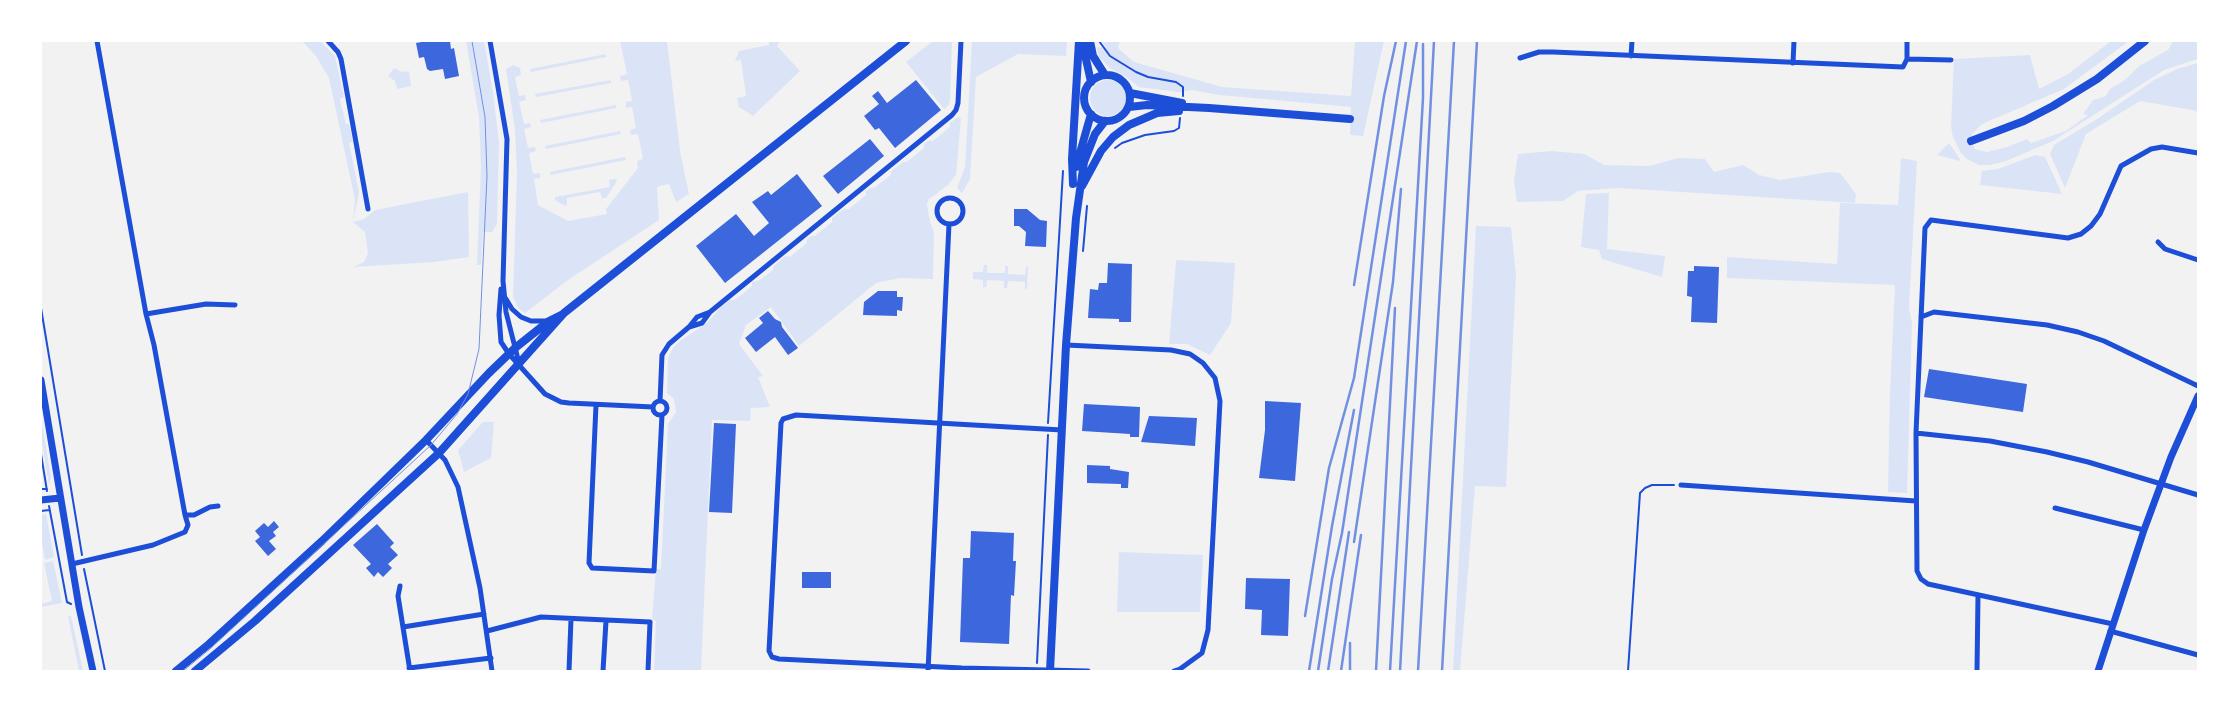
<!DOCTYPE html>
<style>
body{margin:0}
#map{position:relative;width:2239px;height:712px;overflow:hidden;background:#f2f2f2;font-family:Georgia,serif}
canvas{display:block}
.frame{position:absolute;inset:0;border:42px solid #fff;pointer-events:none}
</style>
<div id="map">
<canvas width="2239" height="712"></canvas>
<div class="frame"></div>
</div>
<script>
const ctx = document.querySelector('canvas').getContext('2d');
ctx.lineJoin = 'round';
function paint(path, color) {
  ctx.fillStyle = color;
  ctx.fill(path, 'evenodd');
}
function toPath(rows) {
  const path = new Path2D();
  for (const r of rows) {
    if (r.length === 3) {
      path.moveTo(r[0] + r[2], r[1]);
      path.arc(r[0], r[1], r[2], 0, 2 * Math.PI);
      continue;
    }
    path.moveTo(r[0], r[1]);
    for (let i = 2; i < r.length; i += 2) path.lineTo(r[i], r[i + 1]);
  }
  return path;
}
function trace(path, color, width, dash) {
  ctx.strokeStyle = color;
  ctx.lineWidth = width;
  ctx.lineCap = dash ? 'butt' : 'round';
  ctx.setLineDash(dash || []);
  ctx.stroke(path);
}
const green = toPath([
 [302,41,320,41,335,56,344,97,340,99,346,124,349,124,353,142,349,143,359,192,353,222,364,219,375,210,468,192,469,257,434,262,353,267,364,262,368,254,365,232,353,222,355,200,329,78,316,56],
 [466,41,484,41,493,92,499,143,497,224,492,232,483,232,481,265,477,265,481,167,479,117],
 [620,41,667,41,680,151,689,194,676,202,669,184,657,187,659,220,568,280,525,313,519,309,513,297,517,173,515,130,506,69,513,65,520,68,521,75,515,77,519,96,525,95,526,100,519,102,524,124,530,123,531,127,524,129,528,148,535,147,536,151,529,153,533,174,540,173,540,178,534,179,538,205,568,221,607,214,606,209,638,168,637,161,643,159,638,134,631,135,630,130,636,128,632,107,626,108,626,102,632,101,628,80,621,81,620,76,627,74],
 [769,41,780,41,777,46,800,71,753,116,739,107,737,98,746,96,741,60,735,61,739,51,769,45],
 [933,41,952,41,950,99,949,105,944,109,906,62],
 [972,41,1067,41,1066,56,1018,54,976,77,970,179,962,193,957,188,965,167],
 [1102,41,1120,41,1118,48,1134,62,1222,87,1351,96,1355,41,1384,41,1363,136,1350,135,1351,107,1219,95,1192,90,1179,92,1139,87,1126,77,1110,68,1099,57,1097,47,1106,48],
 [2111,41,2129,41,2064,89,1982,124,1972,134,1971,141,1975,149,1987,152,2007,147,2027,139,2031,143,2066,131,2088,115,2083,114,2093,100,2106,96,2110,89,2125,80,2139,66,2168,50,2173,41,2198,41,2198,59,2164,70,2053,141,2006,161,1990,165,1979,165,1967,159,1961,153,1953,137,1951,127,1954,59,2030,55,2039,89,2068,74],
 [606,54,606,57,531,72,530,69],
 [2198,63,2198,111,2140,101,2086,134,2065,188,2050,154,2054,145,2097,119,2154,80,2177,69],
 [394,68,402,72,409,71,411,86,397,89,395,81,388,76],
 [611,80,611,83,536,97,535,94],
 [1108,98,18],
 [616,105,616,108,541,123,540,120],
 [958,117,961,118,956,175,948,185,929,199,927,204,930,222,934,232,933,279,900,278,876,283,799,346,771,307,746,325,739,344,763,376,758,377,770,407,751,408,750,421,712,420,701,671,654,671,656,621,652,619,656,569,661,569,668,424,676,412,674,399,667,393,668,358,673,348,680,341,707,323,721,307,730,300,735,300,752,286,752,282,760,280,773,270,774,266,785,256,790,257,807,243,807,239,811,236,815,236,832,222,832,218,844,209,849,209,866,195,866,191,870,188,874,188,891,175,891,171,903,162,907,162,924,148,924,144,928,141,933,141,950,127,950,123],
 [620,131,621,134,546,149,545,146],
 [1949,143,1960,159,1960,161,1937,155],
 [1552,151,1584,154,1604,165,1650,166,1678,158,1705,159,1714,172,1743,165,1759,175,1780,180,1829,172,1840,173,1856,194,1855,203,1618,188,1578,191,1563,201,1517,202,1514,181,1518,154],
 [2035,155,2045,157,2062,194,1980,185,1982,171,1998,169],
 [625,157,626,160,550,175,550,172],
 [1901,158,1917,161,1909,308,1912,323,1907,493,1888,492,1890,392,1895,285,1727,278,1727,257,1837,264,1840,203,1898,205],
 [616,179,617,181,606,198,602,198,600,192,567,198,567,205,565,206,555,200,555,197,610,187,609,180],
 [1609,193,1607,249,1665,256,1662,277,1602,259,1599,250,1581,247,1586,194],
 [1476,226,1511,227,1516,275,1506,487,1475,486,1460,671,1453,671],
 [1176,260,1235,263,1231,323,1210,355,1187,344,1169,344],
 [984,265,987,265,987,273,1005,273,1005,266,1008,266,1008,274,1025,275,1026,267,1028,267,1027,289,1025,289,1025,282,1008,281,1007,288,1004,288,1004,281,987,280,986,287,983,287,983,280,973,279,973,272,983,272],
 [41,417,51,477,49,485,41,437],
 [483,422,494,422,491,458,464,472,458,450],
 [46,514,54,557,45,560,41,537,41,515],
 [1119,552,1203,555,1200,612,1117,612],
 [53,561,62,603,41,607,41,604,52,601,44,563],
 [68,616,71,616,83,671,79,671]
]);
const building = toPath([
 [427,41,450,41,451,49,454,48,459,76,445,79,443,69,430,71,427,69,424,57,419,58,416,43],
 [916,80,941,110,895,148,879,128,875,130,864,116,879,104,872,96,878,91,887,103],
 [870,139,884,156,838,194,823,176],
 [797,174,822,206,725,283,696,246,736,214,754,236,769,223,752,202,768,191,771,195],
 [1014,209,1027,209,1040,220,1047,221,1046,247,1025,246,1026,232,1019,226,1014,226],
 [1108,263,1132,264,1131,322,1119,322,1119,319,1088,318,1090,289,1098,290,1099,283,1107,283],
 [1694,266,1719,267,1717,323,1691,322,1692,297,1687,296,1688,271,1694,271],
 [878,291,897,291,897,297,903,297,902,311,897,310,897,316,863,315,864,302],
 [768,311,775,319,781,322,782,327,798,348,788,355,775,337,756,352,745,338,763,323,759,318],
 [1929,369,2027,384,2023,412,1924,397],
 [1265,401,1301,403,1295,481,1259,478,1265,430],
 [1084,404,1140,407,1139,437,1130,437,1130,434,1082,431],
 [1149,416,1197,418,1195,446,1141,442],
 [714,423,736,424,732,513,709,512],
 [1087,465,1110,466,1110,469,1129,472,1128,488,1121,488,1121,484,1087,483],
 [274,521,279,527,273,532,276,536,269,541,276,549,268,556,255,541,260,537,255,531,264,523,268,527],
 [377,524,394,543,390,547,398,555,388,564,392,568,383,577,378,572,374,577,366,568,371,564,353,545],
 [971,531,1014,533,1013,561,1016,561,1014,596,1011,595,1009,644,960,642,963,558,970,558],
 [802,572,831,572,831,588,802,588],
 [1246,578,1290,579,1288,636,1261,635,1262,610,1245,609]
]);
const path = toPath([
 [1099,41,1110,56,1136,72,1148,77,1176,82,1183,87,1183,96],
 [1115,148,1122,143,1145,135,1174,131,1179,128,1180,118],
 [1083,251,1087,206],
 [41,308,82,555],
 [1048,423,1063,171],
 [41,454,47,491],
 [41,489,47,489],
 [49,506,67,602,71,604],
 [41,511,49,510],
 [84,569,105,671],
 [1037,663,1048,435],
 [1628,671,1640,493,1645,488,1652,485,1674,485]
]);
const minor = toPath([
 [97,41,146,314,154,345,185,515],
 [328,41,338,52,341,59,368,209],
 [490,41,507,139,503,281,506,312,519,363],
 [1907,41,1907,59],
 [1631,56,1632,41],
 [1520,58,1539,52,1553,52,1903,67,1907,59,1951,60],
 [1793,63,1794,41],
 [950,211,13],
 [2158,242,2165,249,2198,260],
 [501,289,499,315,501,342,509,354,545,394,561,402,569,403,653,407],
 [506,299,512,309,521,317,531,321,548,321],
 [146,314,206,304,235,305],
 [1921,317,1934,312,2047,325,2078,332,2104,341,2198,386],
 [689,327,702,323,710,312,952,115,956,110,958,103,961,41],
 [1066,345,1171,350,1190,354,1203,363,1215,378,1220,401,1208,630,1202,653,1180,669,1174,671],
 [660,408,7],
 [660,401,662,355,669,344,689,327,697,317,710,312],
 [596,405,589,563,592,568,654,571,662,415],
 [1062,430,796,415,783,419,781,423,769,651,772,657,779,659,962,668,1088,671],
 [1916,433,1990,441,2047,452,2088,462,2198,495],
 [426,440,445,460,458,487,480,588,492,671],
 [1681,485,1916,501],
 [2055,508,2144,530],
 [72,564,153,545,185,532,188,525,185,515,194,515,210,507,218,506],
 [400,586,398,596,410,671],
 [2113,624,1928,584,1921,579,1917,571,1916,433,1925,228,1931,220,2068,238,2081,234,2091,226,2100,214,2121,166,2151,149,2162,147,2198,153],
 [403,627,484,614],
 [487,631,541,617,650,622,648,671],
 [2110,631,2198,655],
 [409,668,491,658],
 [569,671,571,619],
 [603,671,606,621],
 [928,671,949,224],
 [1977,671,1978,595]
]);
const tertiary = toPath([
 [41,380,79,607,93,671],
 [41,500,60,498],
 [2098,671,2144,530,2171,457,2198,396]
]);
const secondary = toPath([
 [1082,41,1091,82],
 [1090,41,1093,56,1105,75],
 [1107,98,23],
 [1130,93,1182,103],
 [1129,107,1147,105,1209,108,1350,119],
 [1971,141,2024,121,2053,106,2097,79,2145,41],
 [1076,167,1091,114],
 [1073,184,1072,159,1079,41],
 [1082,186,1101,151,1113,137,1129,125,1157,113,1179,111],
 [176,671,209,644,322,541,426,440,489,373,515,348,549,321,563,314],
 [195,671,255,621,439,453,564,313,906,41],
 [1050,671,1066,345,1076,218,1084,162,1095,134,1105,121]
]);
const tram = toPath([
 [183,671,211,648,431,445,457,414,468,394,479,349,487,176,485,117,472,41]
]);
const rail = toPath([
 [1354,285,1384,96,1396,41],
 [1354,542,1393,282,1401,189],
 [1305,616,1329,468,1354,378,1406,41],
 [1309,671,1332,526,1354,410],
 [1318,671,1332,579,1342,533,1417,41],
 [1328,671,1349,532],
 [1341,671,1361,535],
 [1350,671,1350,643],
 [1376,671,1395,308],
 [1390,671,1423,98,1423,44],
 [1400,671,1434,41],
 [1418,671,1454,41],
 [1442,671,1477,41]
]);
paint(green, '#dbe4f7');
paint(building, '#3d67dc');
trace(path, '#1d4ed8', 2);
trace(minor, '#1d4ed8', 5);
trace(tertiary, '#1d4ed8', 7);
trace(secondary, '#1d4ed8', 8);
trace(tram, '#7290e2', 1);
trace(rail, '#7290e2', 2.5);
</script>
